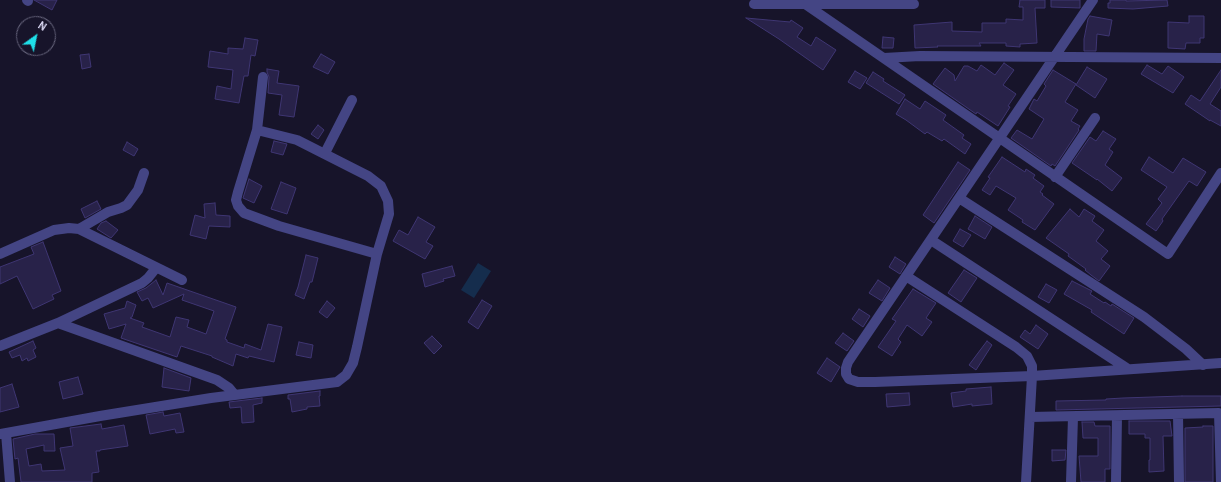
<!DOCTYPE html>
<style>
body{margin:0}
#map{position:relative;width:1221px;height:482px;overflow:hidden;background:#17142a;font-family:Karla,sans-serif}
canvas{display:block}
.north{position:absolute;left:16px;top:16px;width:40px;height:40px;box-sizing:border-box;background:#17142a;border:1px solid #68667e;border-radius:50%;rotate:33deg;font-size:11px;font-weight:700;line-height:16px;text-align:center;color:#e2e0fc}
.north::after{content:'';display:block;margin:auto;width:14px;height:18px;background:#1fe0e9;clip-path:polygon(50% 0,100% 100%,50% 72%,0 100%)}
</style>
<div id="map">
<canvas width="1221" height="482"></canvas>
<div class="north">N</div>
</div>
<script>
const ctx = document.querySelector('canvas').getContext('2d');
ctx.lineJoin = 'round';
function paint(path, color) {
  ctx.fillStyle = color;
  ctx.fill(path, 'evenodd');
}
function toPath(rows) {
  const path = new Path2D();
  for (const r of rows) {
    path.moveTo(r[0], r[1]);
    for (let i = 2; i < r.length; i += 2) path.lineTo(r[i], r[i + 1]);
  }
  return path;
}
function trace(path, color, width, dash) {
  ctx.strokeStyle = color;
  ctx.lineWidth = width;
  ctx.lineCap = dash ? 'butt' : 'round';
  ctx.setLineDash(dash || []);
  ctx.stroke(path);
}
const water = toPath([
 [478,263,491,271,474,298,461,290]
]);
const building = toPath([
 [34,0,57,0,52,10,34,0],
 [1020,0,1045,0,1045,8,1035,8,1037,43,1020,44,1020,47,1006,46,1006,43,979,43,981,46,937,46,938,47,915,48,914,25,952,22,952,31,982,32,982,23,1006,23,1006,19,1023,20,1023,7,1019,7,1020,0],
 [1051,0,1080,0,1080,8,1051,7,1051,0],
 [1110,0,1126,0,1126,1,1167,0,1168,6,1133,9,1108,8,1108,3,1110,3,1110,0],
 [1090,16,1112,20,1109,36,1097,34,1096,51,1084,51,1084,39,1088,19,1090,16],
 [1189,16,1204,16,1204,38,1200,38,1200,43,1186,43,1185,49,1168,48,1168,22,1189,23,1189,16],
 [746,18,790,22,791,20,803,28,797,37,811,46,816,37,836,50,823,70,779,39,746,18],
 [883,37,894,38,893,48,882,48,883,37],
 [245,38,258,40,255,56,251,55,248,76,244,76,239,103,215,99,217,86,231,89,233,70,208,67,210,51,228,54,228,48,243,49,245,38],
 [89,54,91,67,82,69,80,55,89,54],
 [321,54,335,62,328,74,313,67,321,54],
 [1004,63,1014,70,1003,85,1016,94,1008,106,1010,107,998,126,977,112,976,114,933,84,945,68,954,75,955,81,964,66,968,66,977,71,981,65,995,75,1004,63],
 [1147,65,1162,74,1168,66,1184,77,1173,93,1141,74,1147,65],
 [1087,67,1107,79,1095,98,1076,85,1087,67],
 [267,69,279,71,277,83,299,86,294,117,279,115,282,95,268,93,269,77,267,72,267,69],
 [1053,70,1076,84,1065,102,1078,110,1071,121,1080,126,1078,129,1079,130,1055,166,1052,164,1051,166,1011,138,1017,130,1032,139,1044,119,1029,109,1034,99,1037,101,1046,86,1044,84,1053,70],
 [1221,70,1221,87,1210,104,1221,111,1221,126,1210,120,1210,121,1185,104,1191,95,1200,101,1221,70],
 [855,71,867,78,860,89,848,82,855,71],
 [873,72,884,79,883,81,905,95,899,104,866,83,873,72],
 [905,99,920,109,925,101,946,115,943,120,964,135,962,138,971,144,965,154,944,139,942,141,927,132,925,134,906,120,896,114,905,99],
 [318,125,324,130,318,139,311,134,318,125],
 [1103,131,1116,139,1109,149,1113,152,1105,165,1122,178,1112,191,1097,179,1097,180,1072,163,1090,137,1096,141,1103,131],
 [274,141,287,144,283,155,271,152,274,141],
 [127,142,138,149,134,156,123,150,127,142],
 [1002,157,1025,172,1026,169,1035,175,1033,178,1044,186,1040,192,1043,194,1042,195,1054,204,1035,230,1022,222,1023,220,1008,210,1016,198,996,186,990,195,982,190,990,178,988,177,1002,157],
 [1149,157,1173,173,1183,158,1206,172,1197,186,1189,181,1162,219,1163,221,1156,231,1146,224,1162,203,1158,199,1167,187,1141,170,1149,157],
 [958,162,970,170,934,223,923,215,958,162],
 [249,179,262,186,254,203,243,198,249,179],
 [281,182,296,188,287,214,271,209,281,182],
 [97,201,101,209,85,218,81,209,97,201],
 [215,203,216,215,230,216,230,227,209,226,206,239,190,235,195,215,205,218,204,204,215,203],
 [1070,209,1079,217,1084,209,1095,216,1092,221,1104,230,1096,241,1108,251,1101,259,1110,266,1099,281,1091,275,1085,270,1086,269,1068,256,1069,254,1046,238,1070,209],
 [975,216,992,227,985,239,968,229,975,216],
 [418,217,435,227,426,242,433,246,425,259,393,241,399,230,408,235,418,217],
 [106,221,118,230,111,238,97,229,101,223,106,221],
 [960,229,971,235,963,247,953,241,960,229],
 [43,242,61,291,52,295,54,299,33,309,17,276,0,284,0,267,34,254,31,247,43,242],
 [306,255,318,258,312,282,310,282,304,299,295,295,298,287,306,255],
 [895,257,906,264,900,274,889,267,895,257],
 [452,266,455,276,443,279,444,281,425,287,422,274,452,266],
 [964,270,977,278,961,302,948,293,964,270],
 [156,280,163,295,167,283,236,307,225,339,227,340,227,342,244,348,245,344,261,350,268,324,282,327,274,362,249,356,248,358,236,354,233,366,212,357,212,356,181,346,177,357,121,338,126,324,109,329,104,314,125,308,127,301,136,305,132,317,130,318,144,323,142,327,170,337,176,317,189,320,187,327,206,334,214,311,182,300,184,294,153,308,148,298,142,301,137,292,146,288,156,280],
 [878,280,890,288,882,301,869,293,878,280],
 [1072,281,1092,291,1090,294,1104,303,1105,302,1111,306,1112,304,1134,318,1124,334,1091,312,1092,310,1064,294,1072,281],
 [1046,284,1057,290,1049,303,1038,297,1046,284],
 [913,289,936,303,926,318,932,322,922,336,907,325,898,339,901,342,892,356,878,347,896,321,892,319,913,289],
 [482,300,492,306,478,329,468,322,482,300],
 [327,301,335,308,327,318,319,312,327,301],
 [859,309,870,316,863,327,852,319,859,309],
 [1036,325,1048,334,1038,349,1020,337,1025,330,1030,334,1036,325],
 [843,333,854,341,847,351,835,343,843,333],
 [432,336,442,346,434,354,424,343,432,336],
 [33,341,36,348,33,350,36,357,28,361,27,358,22,361,20,355,12,358,9,352,33,341],
 [987,341,992,345,976,370,969,365,987,341],
 [299,342,313,345,311,358,296,355,299,342],
 [827,358,840,367,831,382,817,373,827,358],
 [164,368,191,378,189,391,162,387,164,368],
 [78,377,83,394,63,399,59,382,78,377],
 [12,384,19,407,0,412,0,388,12,384],
 [991,387,992,404,972,406,972,404,953,407,951,393,966,391,966,389,991,387],
 [320,391,320,396,319,396,320,406,307,407,307,409,292,412,290,399,288,399,288,395,320,391],
 [909,393,910,405,887,407,886,394,909,393],
 [1182,396,1221,396,1221,406,1056,410,1056,401,1106,400,1106,399,1123,398,1182,396],
 [262,398,262,403,253,405,254,422,242,423,241,407,230,408,229,402,262,398],
 [163,412,164,416,180,413,184,432,176,433,175,429,150,434,146,415,163,412],
 [1129,421,1170,421,1172,436,1163,436,1164,471,1149,472,1149,460,1150,460,1150,438,1145,438,1145,434,1129,434,1129,421],
 [1082,422,1094,422,1095,426,1110,426,1110,469,1105,469,1105,482,1081,482,1079,456,1098,456,1098,438,1083,438,1082,422],
 [101,424,102,429,124,425,128,446,100,450,100,451,96,451,99,472,92,473,92,482,21,482,18,458,15,459,13,439,35,434,54,434,55,451,44,451,44,445,26,449,29,466,41,464,42,471,65,470,60,448,73,446,70,428,101,424],
 [1203,426,1213,426,1213,482,1185,482,1185,428,1203,427,1203,426],
 [1052,450,1066,450,1065,460,1052,461,1052,450]
]);
const minor = toPath([
 [27,0,28,1],
 [1093,0,854,353,848,362,846,368,846,374,849,379,858,382,875,382,1032,376,1221,363],
 [754,4,914,4],
 [805,4,1168,254,1221,173],
 [884,58,920,56,1221,58],
 [263,77,257,130,238,192,236,200,238,206,244,213,279,226,377,254],
 [325,153,352,100],
 [1055,177,1095,118],
 [959,198,1144,317,1186,349,1203,365],
 [79,229,108,212,121,208,127,205,138,190,144,173],
 [931,240,1128,369],
 [0,254,54,230,69,228,79,229,182,280],
 [906,276,1016,347,1027,356,1032,366,1032,376,1026,482],
 [58,323,217,380,229,388,234,394],
 [0,346,58,323,142,283,148,278,156,268],
 [1178,414,1179,482],
 [1030,417,1219,413,1221,482],
 [6,433,10,482],
 [0,434,100,416,211,398,337,382,346,375,353,363,357,347,377,254,389,214,388,201,381,186,368,176,297,140,257,130],
 [1071,482,1073,417],
 [1116,482,1117,416]
]);
paint(water, '#152d4d');
paint(building, '#282249');
trace(building, '#3f3673', 1);
trace(minor, '#444584', 10);
</script>
